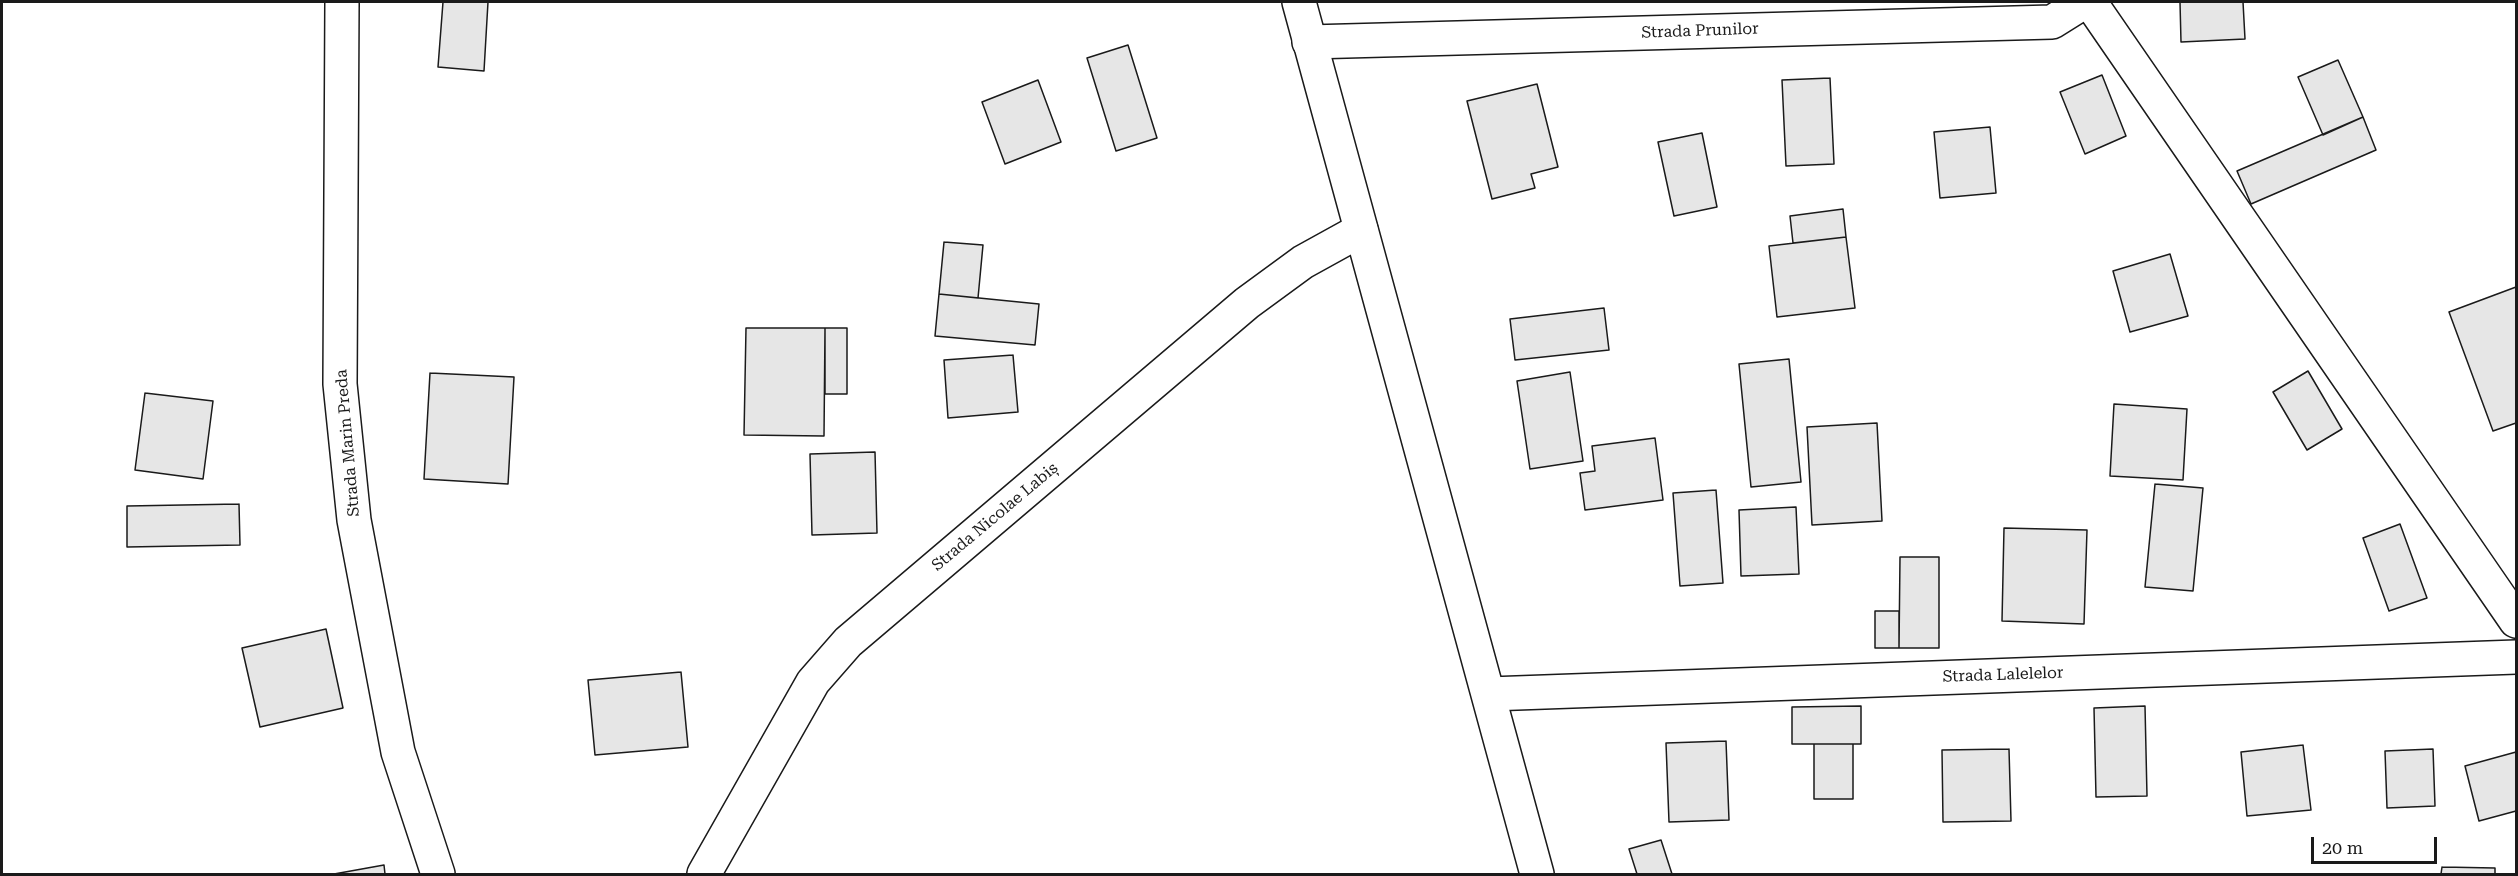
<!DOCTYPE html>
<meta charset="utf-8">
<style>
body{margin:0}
#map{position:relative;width:2518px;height:876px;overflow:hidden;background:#fff;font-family:"Roboto Serif",serif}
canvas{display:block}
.frame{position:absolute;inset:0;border:3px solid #1a1a1a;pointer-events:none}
.scale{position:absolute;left:2311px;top:837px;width:126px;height:27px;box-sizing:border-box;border:3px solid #1a1a1a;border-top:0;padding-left:8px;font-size:18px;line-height:21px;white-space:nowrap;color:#1a1a1a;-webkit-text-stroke:4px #fff;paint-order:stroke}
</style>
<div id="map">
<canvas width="2518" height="876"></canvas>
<div class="frame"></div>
<div class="scale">20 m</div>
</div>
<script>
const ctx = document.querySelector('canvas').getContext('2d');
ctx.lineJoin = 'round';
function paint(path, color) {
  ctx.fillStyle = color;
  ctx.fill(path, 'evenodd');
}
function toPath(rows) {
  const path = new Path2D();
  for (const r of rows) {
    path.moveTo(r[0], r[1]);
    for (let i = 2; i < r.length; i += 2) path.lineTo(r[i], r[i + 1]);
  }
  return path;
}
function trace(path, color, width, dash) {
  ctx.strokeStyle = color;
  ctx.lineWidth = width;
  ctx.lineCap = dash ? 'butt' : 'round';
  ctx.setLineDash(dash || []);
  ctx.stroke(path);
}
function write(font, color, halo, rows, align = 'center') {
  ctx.font = font + ' "Roboto Serif",serif';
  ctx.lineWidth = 4.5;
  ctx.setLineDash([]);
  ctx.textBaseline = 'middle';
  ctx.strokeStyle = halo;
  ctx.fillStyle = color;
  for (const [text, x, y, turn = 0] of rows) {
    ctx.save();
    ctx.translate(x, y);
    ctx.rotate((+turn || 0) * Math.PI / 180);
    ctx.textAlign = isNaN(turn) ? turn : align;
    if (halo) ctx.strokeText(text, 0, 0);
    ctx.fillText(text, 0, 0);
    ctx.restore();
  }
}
const building = toPath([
 [443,2,488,2,484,71,438,67,443,2],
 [2180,2,2243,2,2245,39,2181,42,2180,2],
 [1128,45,1157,138,1116,151,1087,58,1128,45],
 [2338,60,2363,117,2323,135,2298,77,2338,60],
 [2102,75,2126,136,2085,154,2060,92,2102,75],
 [1830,78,1834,164,1786,166,1782,80,1830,78],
 [1038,80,1061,142,1005,164,982,102,1038,80],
 [1537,84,1558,167,1531,174,1535,188,1492,199,1467,101,1537,84],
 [2363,117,2376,150,2251,204,2237,171,2363,117],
 [1990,127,1996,193,1940,198,1934,132,1990,127],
 [1702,133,1717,207,1674,216,1658,142,1702,133],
 [1843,209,1846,237,1793,243,1790,216,1843,209],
 [1846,237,1855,308,1777,317,1769,246,1846,237],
 [944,242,983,245,978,298,939,294,944,242],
 [2170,254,2188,316,2130,332,2113,271,2170,254],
 [2516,287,2516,423,2493,431,2449,312,2516,287],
 [939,294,1039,304,1035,345,935,336,939,294],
 [1604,308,1609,350,1515,360,1510,319,1604,308],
 [746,328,825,328,824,436,744,435,746,328],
 [825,328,847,328,847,394,825,394,825,328],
 [1013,355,1018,412,948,418,944,360,1013,355],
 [1789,359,1801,482,1751,487,1739,364,1789,359],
 [2308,371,2342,429,2307,450,2273,392,2308,371],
 [1570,372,1583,461,1530,469,1517,381,1570,372],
 [430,373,514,377,508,484,424,479,430,373],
 [145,393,213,401,203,479,135,470,145,393],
 [2114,404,2187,409,2183,480,2110,476,2114,404],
 [1877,423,1882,521,1812,525,1807,427,1877,423],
 [1655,438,1663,500,1585,510,1580,473,1595,471,1592,446,1655,438],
 [875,452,877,533,812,535,810,454,875,452],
 [2155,484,2203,488,2193,591,2145,587,2155,484],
 [1716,490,1723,583,1680,586,1673,493,1716,490],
 [239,504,240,545,127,547,127,506,239,504],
 [1796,507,1799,574,1741,576,1739,510,1796,507],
 [2400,524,2427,598,2389,611,2363,538,2400,524],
 [2004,528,2087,530,2084,624,2002,621,2004,528],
 [1900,557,1939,557,1939,648,1899,648,1900,557],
 [1875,611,1899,611,1899,648,1875,648,1875,611],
 [326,629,343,708,260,727,242,648,326,629],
 [681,672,688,747,595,755,588,680,681,672],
 [1861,706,1861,744,1792,744,1792,707,1861,706],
 [2145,706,2147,796,2096,797,2094,708,2145,706],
 [1726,741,1729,820,1669,822,1666,743,1726,741],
 [1814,744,1853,744,1853,799,1814,799,1814,744],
 [2303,745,2311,810,2247,816,2241,752,2303,745],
 [2009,749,2011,821,1943,822,1942,750,2009,749],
 [2433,749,2435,806,2387,808,2385,751,2433,749],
 [2516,752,2516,811,2479,821,2465,766,2516,752],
 [1661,840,1672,874,1637,874,1629,849,1661,840],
 [384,865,385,874,334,874,384,865],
 [2442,867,2495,868,2495,874,2441,874,2442,867]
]);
const minor = toPath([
 [342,2,340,384,354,520,398,752,438,874],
 [2090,2,2516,621],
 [1309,42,2052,22,2084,2],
 [1489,694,2516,657],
 [704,874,813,682,848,642,1247,303,1303,262,1361,230]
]);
const trunk = toPath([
 [1299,2,1537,874]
]);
const streetNames = [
 ["Strada Prunilor",1700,31,-2],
 ["Strada Marin Preda",348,443,-95],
 ["Strada Nicolae Labiș",995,517,-40],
 ["Strada Lalelelor",2003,675,-2]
];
paint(building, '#e6e6e6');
trace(building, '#1a1a1a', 1.5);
trace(minor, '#1a1a1a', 36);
trace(trunk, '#1a1a1a', 36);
trace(minor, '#fff', 33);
trace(trunk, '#fff', 33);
write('16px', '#1a1a1a', '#fff', streetNames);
</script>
